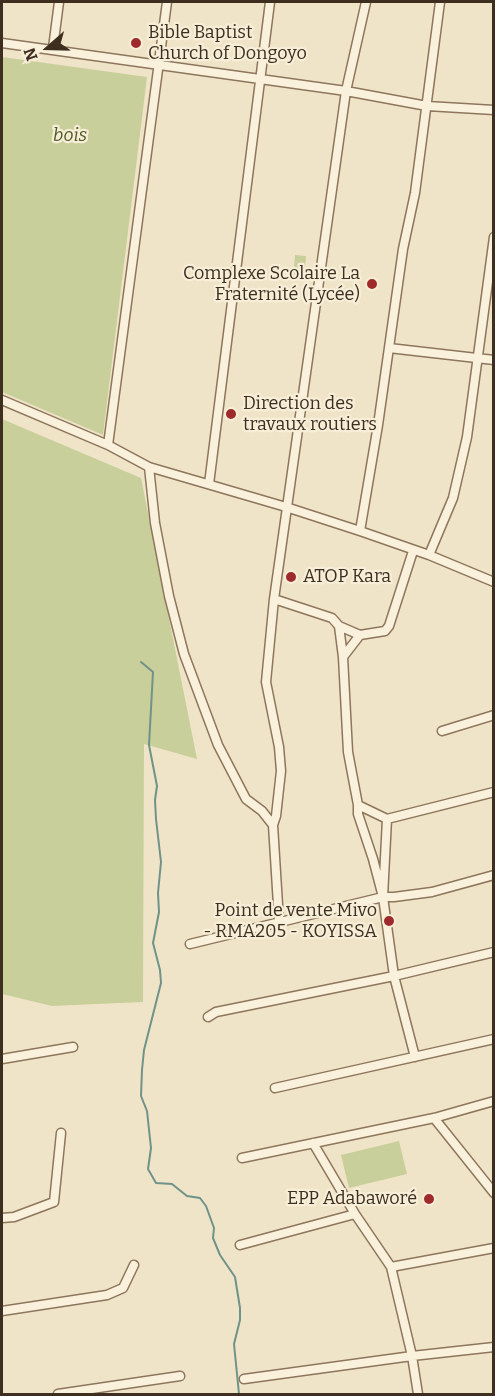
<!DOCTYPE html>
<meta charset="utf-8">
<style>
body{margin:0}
#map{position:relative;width:495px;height:1396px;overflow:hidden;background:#f0e4c8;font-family:Bitter,serif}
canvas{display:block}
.frame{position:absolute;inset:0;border:3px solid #3d2e20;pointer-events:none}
.north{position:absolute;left:18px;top:18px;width:60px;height:60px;-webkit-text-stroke:4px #f7eed8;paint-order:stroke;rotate:250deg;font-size:16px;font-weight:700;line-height:24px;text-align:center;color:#3d2e20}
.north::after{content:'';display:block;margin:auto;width:21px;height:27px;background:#3d2e20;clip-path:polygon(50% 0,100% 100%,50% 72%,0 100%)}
</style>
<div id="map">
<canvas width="495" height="1396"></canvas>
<div class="frame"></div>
<div class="north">N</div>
</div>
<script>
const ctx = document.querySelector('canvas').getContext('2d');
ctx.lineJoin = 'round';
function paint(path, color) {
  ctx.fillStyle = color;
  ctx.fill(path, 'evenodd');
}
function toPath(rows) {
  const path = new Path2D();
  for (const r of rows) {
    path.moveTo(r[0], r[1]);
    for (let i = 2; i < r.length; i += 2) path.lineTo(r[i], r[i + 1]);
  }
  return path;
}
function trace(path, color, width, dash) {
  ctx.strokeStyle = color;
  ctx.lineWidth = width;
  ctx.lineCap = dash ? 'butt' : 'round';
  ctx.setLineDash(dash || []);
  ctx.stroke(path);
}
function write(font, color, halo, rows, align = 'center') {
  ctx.font = font + ' Bitter,serif';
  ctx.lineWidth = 4.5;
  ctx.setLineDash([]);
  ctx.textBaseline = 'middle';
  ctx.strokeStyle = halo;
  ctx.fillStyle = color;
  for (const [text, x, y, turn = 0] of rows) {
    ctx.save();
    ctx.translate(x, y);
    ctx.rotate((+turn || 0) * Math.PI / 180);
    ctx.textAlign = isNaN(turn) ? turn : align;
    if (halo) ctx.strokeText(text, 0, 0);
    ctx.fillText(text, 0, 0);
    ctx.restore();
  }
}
const green = toPath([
 [2,57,147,77,103,435,2,392],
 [295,255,306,256,304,279,293,278],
 [2,419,141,478,197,759,144,744,143,1002,52,1006,2,994],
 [399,1141,407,1174,349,1188,341,1155]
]);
const stream = toPath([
 [141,662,153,672,149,745,157,786,155,800,156,819,161,862,158,893,159,912,153,943,160,970,161,983,144,1050,142,1070,141,1096,147,1111,151,1148,148,1169,156,1183,172,1184,187,1196,200,1198,206,1206,214,1228,213,1238,220,1255,235,1277,240,1308,240,1320,234,1344,239,1394]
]);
const minor = toPath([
 [2,43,346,91,427,106,494,110],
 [53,48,59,2],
 [389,348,494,360],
 [2,400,108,445,149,467,286,507,360,531,429,555,494,582],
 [108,445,167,2],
 [149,467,155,523,169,596,184,654,218,745,246,799,262,811,273,825,279,921],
 [209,484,270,2],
 [360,531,378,425,403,249,415,193,440,2],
 [429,555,453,498,467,437,494,237],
 [339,626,343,657],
 [360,635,339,626,332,618,274,599,346,91,366,2],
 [442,731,494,715],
 [358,805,358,814,373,859,383,897,394,976,415,1057],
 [387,819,494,792],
 [273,825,276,816,281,771,279,747,266,682,274,599],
 [383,897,387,819,358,805,348,752,343,657,360,635,385,631,389,626,413,551],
 [190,944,383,897,394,897,432,892,494,875],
 [208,1017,216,1012,394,976,494,952],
 [2,1059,73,1047],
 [275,1088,494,1039],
 [434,1118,494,1193],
 [313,1143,355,1214,391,1267,412,1356,418,1394],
 [242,1158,434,1118,494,1101],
 [2,1218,14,1217,54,1202,61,1133],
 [240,1245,355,1214],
 [391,1267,494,1248],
 [2,1311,107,1295,123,1288,134,1265],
 [244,1379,412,1356,494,1347],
 [58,1394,180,1376]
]);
const markers = [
 [136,43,6,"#9e2a2b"],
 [372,284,6,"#9e2a2b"],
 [231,414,6,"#9e2a2b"],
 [291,577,6,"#9e2a2b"],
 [389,921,6,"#9e2a2b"],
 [429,1199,6,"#9e2a2b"]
];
const poiNames = [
 ["Bible Baptist",148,33],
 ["Church of Dongoyo",148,54],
 ["Complexe Scolaire La",360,274,"right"],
 ["Fraternité (Lycée)",360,295,"right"],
 ["Direction des",243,404],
 ["travaux routiers",243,425],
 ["ATOP Kara",303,577],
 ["Point de vente Mivo",377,911,"right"],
 ["- RMA205 - KOYISSA",377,932,"right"],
 ["EPP Adabaworé",417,1199,"right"]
];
const parkNames = [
 ["bois",70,136]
];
paint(green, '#c9cf9b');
trace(stream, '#6f938a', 2);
trace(minor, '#8d765c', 11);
trace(minor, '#faf1dc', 8);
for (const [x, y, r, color] of markers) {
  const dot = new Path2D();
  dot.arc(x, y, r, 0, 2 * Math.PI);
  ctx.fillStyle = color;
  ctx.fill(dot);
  trace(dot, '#f7eed8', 2);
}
write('18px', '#3d2e20', '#f7eed8', poiNames, 'left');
write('italic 18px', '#4d5a26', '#f7eed8', parkNames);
</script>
